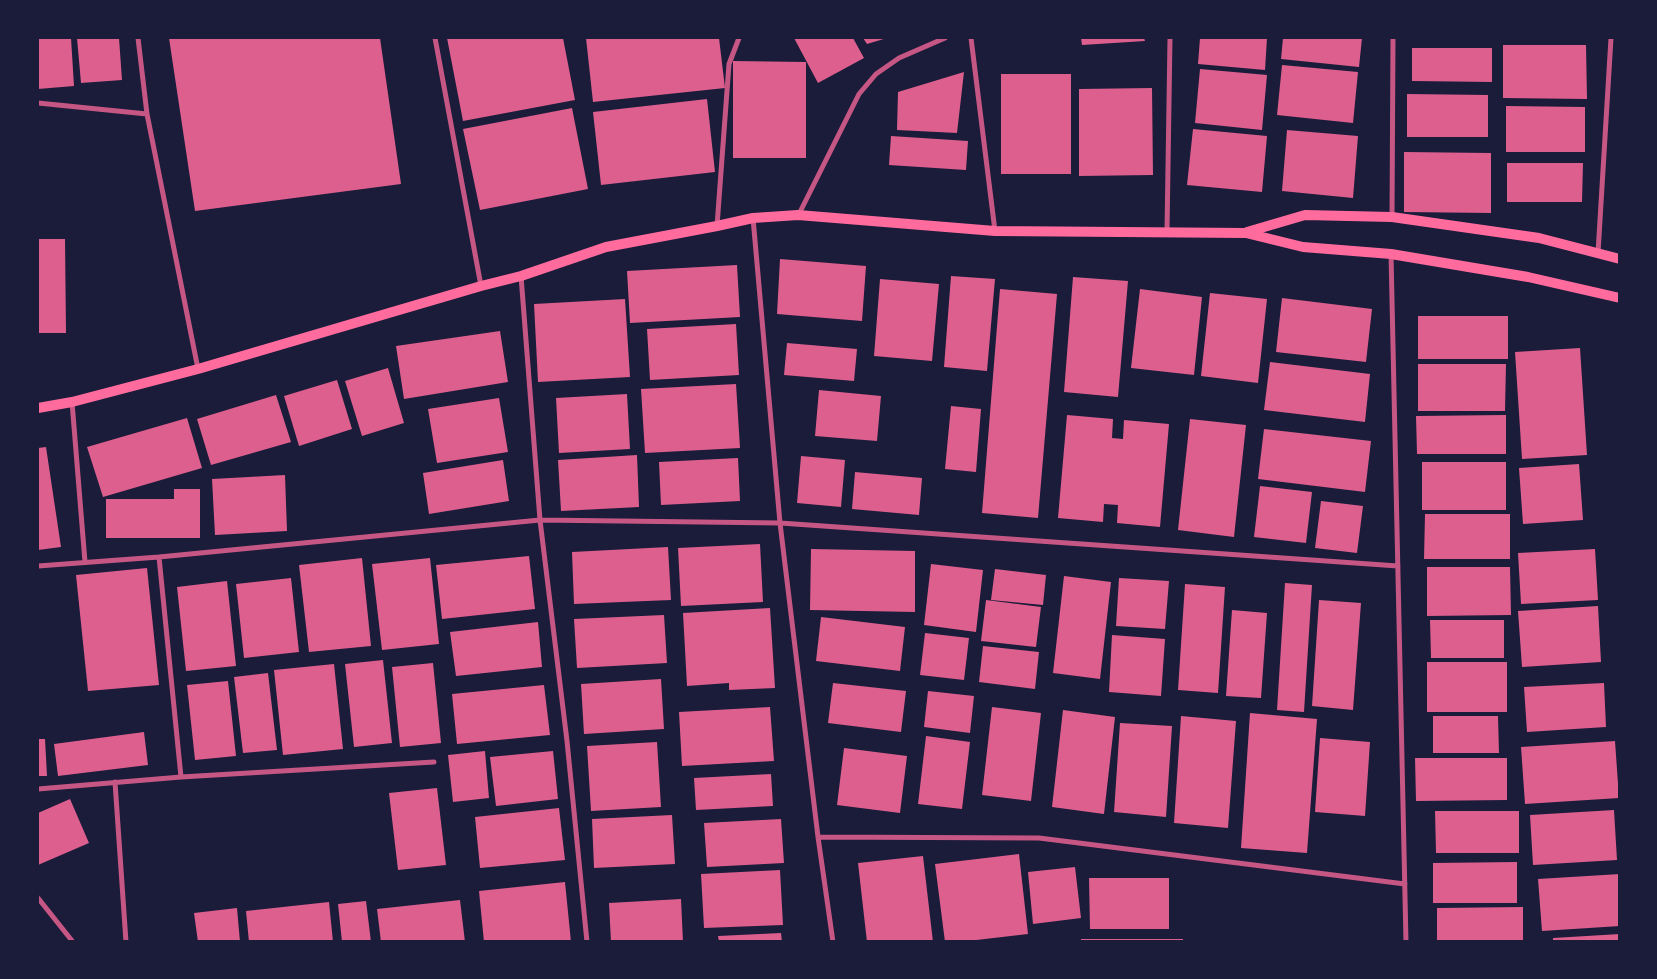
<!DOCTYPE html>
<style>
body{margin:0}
#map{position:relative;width:1657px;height:979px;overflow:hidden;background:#1b1b3a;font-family:"Nunito Sans",sans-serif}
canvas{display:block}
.frame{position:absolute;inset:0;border:39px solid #1b1b3a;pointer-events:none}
</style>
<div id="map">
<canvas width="1657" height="979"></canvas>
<div class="frame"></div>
</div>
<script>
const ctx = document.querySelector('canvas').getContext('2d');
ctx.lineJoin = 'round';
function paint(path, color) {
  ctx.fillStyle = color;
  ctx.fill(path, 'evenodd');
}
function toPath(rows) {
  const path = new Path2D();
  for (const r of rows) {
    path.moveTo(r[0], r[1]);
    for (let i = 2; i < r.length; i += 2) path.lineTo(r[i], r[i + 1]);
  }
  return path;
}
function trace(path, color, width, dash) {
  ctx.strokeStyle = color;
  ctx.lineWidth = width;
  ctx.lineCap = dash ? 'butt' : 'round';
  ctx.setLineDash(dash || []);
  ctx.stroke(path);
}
const building = toPath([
 [38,38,71,38,74,86,38,89],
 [77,38,119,38,122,80,81,83],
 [169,38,380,38,401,184,195,211],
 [447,38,563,38,575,100,463,121],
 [586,38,719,38,725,88,593,102],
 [794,38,853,38,864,58,818,83],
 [863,38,887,38,867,44],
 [1081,38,1144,38,1145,41,1082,45],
 [1200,38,1267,38,1265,70,1198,64],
 [1283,38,1362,38,1359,67,1281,59],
 [1503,45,1586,45,1587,99,1503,98],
 [1412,48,1492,48,1492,82,1412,81],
 [733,61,806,62,806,158,733,158],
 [1282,65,1358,72,1353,123,1277,115],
 [1200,69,1267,75,1262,130,1195,123],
 [964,72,957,133,897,130,898,92],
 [1001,74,1071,74,1071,174,1001,174],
 [1152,88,1153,175,1079,176,1079,89],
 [1407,94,1488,95,1488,137,1407,137],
 [707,99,715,172,601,185,593,112],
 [1506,106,1585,107,1585,152,1506,152],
 [572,108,588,189,480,210,463,129],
 [1193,129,1267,136,1262,192,1187,185],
 [1287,130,1358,136,1353,198,1282,191],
 [891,136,968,141,966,170,889,165],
 [1404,152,1491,153,1491,213,1404,212],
 [1507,163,1583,163,1582,202,1507,202],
 [38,239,65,239,66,333,38,333],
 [780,259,866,266,862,321,777,314],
 [737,265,740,317,630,323,627,271],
 [951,276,995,279,987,371,944,367],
 [1073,277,1128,281,1118,397,1064,392],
 [880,279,939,284,932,361,874,356],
 [1000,289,1057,294,1038,518,982,513],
 [1140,289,1202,297,1194,375,1131,368],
 [1210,293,1267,299,1258,383,1201,376],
 [1282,298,1372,309,1366,362,1276,352],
 [625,299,630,377,538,382,534,304],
 [1418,316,1508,316,1508,359,1418,359],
 [736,324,739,375,650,380,647,329],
 [500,331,508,382,404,399,396,346],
 [787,343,857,349,854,381,784,375],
 [1580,348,1587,455,1522,459,1515,352],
 [1270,362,1370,374,1365,422,1264,410],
 [1418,364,1506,364,1505,411,1418,411],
 [388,368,404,423,362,436,345,381],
 [337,380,352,429,299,446,284,396],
 [736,384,740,448,645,453,641,389],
 [819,390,881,396,877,441,815,436],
 [627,394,630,449,559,453,556,398],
 [276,395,291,442,211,465,197,419],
 [499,398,508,452,437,463,428,409],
 [951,406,981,409,976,472,945,469],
 [1067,415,1113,419,1112,438,1123,439,1124,420,1169,424,1160,527,1117,523,1118,505,1104,504,1103,522,1058,518],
 [1506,415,1506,454,1417,454,1416,416],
 [187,418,202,468,103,497,87,447],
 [1190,419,1246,425,1234,537,1178,530],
 [1264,429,1371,441,1365,492,1258,479],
 [46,447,61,547,38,550,38,448],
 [637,455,639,507,561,511,558,460],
 [801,456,845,460,841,507,797,503],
 [738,458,740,501,661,505,659,462],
 [503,460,509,501,429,514,423,473],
 [1422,462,1506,462,1506,510,1422,510],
 [1579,464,1583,520,1523,524,1519,468],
 [855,472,922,478,919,515,852,509],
 [285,475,287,531,215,535,212,479],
 [1260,486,1312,492,1306,543,1254,537],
 [174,489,200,489,200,538,106,538,106,499,174,499],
 [1321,501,1363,506,1357,553,1315,548],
 [1425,514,1510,514,1510,559,1424,559],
 [760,544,763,602,681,606,678,548],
 [668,547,671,600,574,604,572,552],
 [811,549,915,551,915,612,810,610],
 [1595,549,1598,600,1521,604,1518,553],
 [529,556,535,609,442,619,436,565],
 [362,558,371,646,309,652,299,565],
 [430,558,439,644,382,650,372,564],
 [931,564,983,570,976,632,924,625],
 [1427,567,1510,567,1511,615,1427,616],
 [147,568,159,685,88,691,76,575],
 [995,569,1046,575,1043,605,991,600],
 [1064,576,1111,582,1100,679,1053,673],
 [291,578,299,652,244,658,236,584],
 [1119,578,1169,581,1165,629,1116,626],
 [227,581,236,666,186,671,177,587],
 [1285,583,1312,585,1304,712,1277,710],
 [1185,584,1225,587,1218,693,1178,690],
 [986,600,1041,607,1036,647,981,641],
 [1319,600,1361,603,1353,710,1312,706],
 [1598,606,1601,662,1522,667,1518,611],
 [770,608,775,688,729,690,729,683,687,686,683,613],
 [1232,610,1267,613,1261,698,1226,696],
 [664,615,667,663,577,668,574,619],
 [821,617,905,627,900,671,816,661],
 [1430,620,1504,620,1504,658,1431,658],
 [538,622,542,667,456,676,450,632],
 [925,633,969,638,964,680,920,675],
 [1112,635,1165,639,1161,696,1109,692],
 [983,646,1039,652,1035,689,979,682],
 [383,660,392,743,354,747,345,664],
 [1427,662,1507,662,1507,712,1427,712],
 [433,663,441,743,400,747,392,667],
 [334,664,343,749,283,755,274,670],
 [268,673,277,750,243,753,234,677],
 [661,679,664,729,584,734,581,684],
 [228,681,236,756,195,760,187,685],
 [833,683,906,691,901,732,828,723],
 [1604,683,1606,727,1527,732,1524,687],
 [544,685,550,735,457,744,452,694],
 [928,691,974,696,970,733,924,727],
 [770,707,774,761,682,766,679,712],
 [992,707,1041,713,1031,801,982,795],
 [1063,710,1115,717,1104,814,1052,807],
 [1250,713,1317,719,1307,853,1241,848],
 [1181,716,1236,721,1228,828,1174,823],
 [1433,716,1498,716,1499,753,1433,753],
 [1120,723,1172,726,1166,817,1114,812],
 [144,732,148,765,58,776,54,744],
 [926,736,970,742,962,809,918,804],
 [1320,738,1370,742,1365,816,1315,812],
 [38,739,45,739,47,776,38,776],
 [1615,741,1619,798,1525,804,1521,747],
 [657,742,661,807,591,811,587,746],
 [844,748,907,756,900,813,837,805],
 [485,751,489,798,453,802,448,755],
 [553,751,558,799,496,806,490,757],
 [1415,758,1507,758,1507,800,1416,801],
 [771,774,773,806,696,810,694,778],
 [437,788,446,865,398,870,389,793],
 [70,799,89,843,38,865,38,813],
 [559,808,565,860,480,868,475,817],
 [1614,810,1617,860,1533,865,1530,815],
 [1435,811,1519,811,1519,853,1436,853],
 [672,815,675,864,594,868,592,819],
 [781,819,784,863,707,867,704,823],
 [1019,854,1028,934,959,942,945,942,935,864],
 [923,856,933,942,867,942,858,863],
 [1517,862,1517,903,1433,903,1433,863],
 [1075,867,1081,918,1033,924,1028,872],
 [780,870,783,925,704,928,701,874],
 [1620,874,1620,926,1542,931,1538,879],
 [1089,878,1169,878,1169,929,1090,929],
 [565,882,571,942,484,942,479,891],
 [681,899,683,942,611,942,609,903],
 [460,900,465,942,381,942,377,909],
 [366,901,371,942,342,942,338,904],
 [329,902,333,942,249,942,246,911],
 [1523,907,1523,942,1437,942,1437,908],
 [237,908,240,942,198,942,194,913],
 [781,933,782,942,719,942,718,936],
 [1620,934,1620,942,1553,942,1553,938],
 [1081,939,1183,939,1183,942,1081,942]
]);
const minor = toPath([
 [138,38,147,114,198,369],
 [435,38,481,286],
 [971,38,995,231],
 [38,103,147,114],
 [799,214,859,94,876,74,899,58,945,38],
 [1392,217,1393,38],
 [753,218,780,523,818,837,833,942],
 [717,226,729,64,739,38],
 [1167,231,1170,38],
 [1598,253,1611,38],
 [1391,254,1406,942],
 [521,276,540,520,567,741,587,942],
 [72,402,85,562],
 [159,557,181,777],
 [38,566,159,557,540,520,780,523,1398,566],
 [115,782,126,942],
 [38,789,181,777,434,762],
 [818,837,1039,838,1405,884],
 [38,898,73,942]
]);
const secondary = toPath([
 [1247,232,1305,215,1392,217,1539,238,1620,259],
 [38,408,72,402,198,369,481,286,521,276,606,247,717,226,753,218,798,215,995,231,1246,233,1303,247,1391,254,1528,277,1620,298]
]);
paint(building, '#dd5f8e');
trace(minor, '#c65784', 5);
trace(secondary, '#ff6b9d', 10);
</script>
